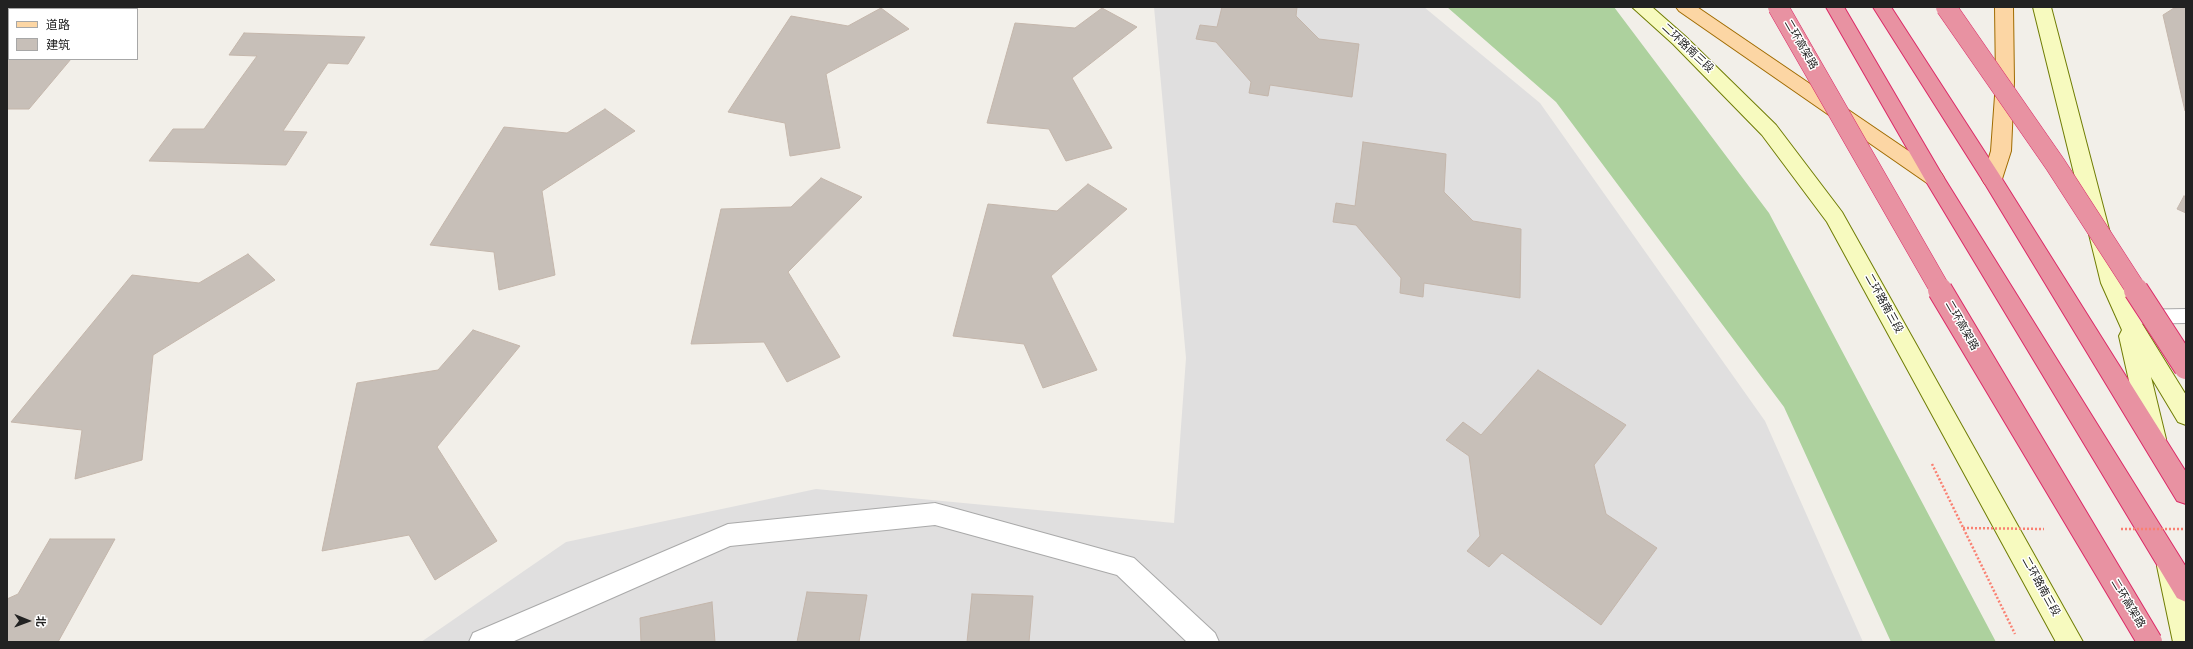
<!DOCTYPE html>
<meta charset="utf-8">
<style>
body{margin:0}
#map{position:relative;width:2193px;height:649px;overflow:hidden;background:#f2efe9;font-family:Overpass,"Noto Sans SC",sans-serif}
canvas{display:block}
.frame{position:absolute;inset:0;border:8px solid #222;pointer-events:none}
.legend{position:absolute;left:8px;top:8px;width:130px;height:52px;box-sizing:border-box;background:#fff;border:1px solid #a7a7a7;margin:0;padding:5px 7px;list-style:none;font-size:12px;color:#222}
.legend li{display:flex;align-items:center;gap:8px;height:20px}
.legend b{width:20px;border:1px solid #a7a7a7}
.north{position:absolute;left:8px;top:601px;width:40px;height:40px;-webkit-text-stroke:3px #fff;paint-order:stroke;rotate:91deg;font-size:11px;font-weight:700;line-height:16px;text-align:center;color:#222}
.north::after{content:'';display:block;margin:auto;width:14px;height:18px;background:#222;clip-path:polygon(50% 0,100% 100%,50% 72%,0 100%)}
</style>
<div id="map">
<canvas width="2193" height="649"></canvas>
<div class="frame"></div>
<ul class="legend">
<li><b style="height:5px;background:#fcd6a4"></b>道路</li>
<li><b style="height:11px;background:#c7bfb8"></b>建筑</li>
</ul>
<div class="north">北</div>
</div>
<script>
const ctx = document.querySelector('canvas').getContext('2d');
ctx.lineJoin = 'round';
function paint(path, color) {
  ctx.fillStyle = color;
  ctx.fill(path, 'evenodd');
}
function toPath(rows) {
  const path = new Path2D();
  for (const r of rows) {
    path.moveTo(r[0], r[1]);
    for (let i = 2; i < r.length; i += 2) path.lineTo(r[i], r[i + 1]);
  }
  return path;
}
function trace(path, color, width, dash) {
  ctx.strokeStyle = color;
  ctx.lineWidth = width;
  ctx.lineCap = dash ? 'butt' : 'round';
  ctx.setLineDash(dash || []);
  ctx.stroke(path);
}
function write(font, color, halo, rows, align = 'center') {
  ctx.font = font + ' Overpass,"Noto Sans SC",sans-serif';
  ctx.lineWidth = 3;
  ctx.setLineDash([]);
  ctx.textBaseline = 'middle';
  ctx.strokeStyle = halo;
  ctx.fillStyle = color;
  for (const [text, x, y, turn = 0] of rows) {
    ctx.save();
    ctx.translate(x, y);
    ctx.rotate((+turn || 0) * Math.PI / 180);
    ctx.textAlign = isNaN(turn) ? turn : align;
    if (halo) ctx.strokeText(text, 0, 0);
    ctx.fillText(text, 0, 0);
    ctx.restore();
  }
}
const residential = toPath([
 [1154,7,1424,7,1540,103,1765,421,1863,642,421,642,566,542,816,489,1174,523,1186,358]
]);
const forest = toPath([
 [1447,7,1614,7,1769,213,1996,642,1891,642,1784,407,1556,102]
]);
const building = toPath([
 [1222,7,1297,7,1296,16,1319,39,1359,44,1352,97,1270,85,1268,96,1249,93,1251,82,1216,42,1196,39,1200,25,1217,27,1222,7],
 [2186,7,2186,111,2185,111,2163,15,2174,8,2186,7],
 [881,8,909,29,826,74,840,148,790,156,785,123,728,112,791,16,848,26,881,8],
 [1102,8,1137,27,1072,78,1112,148,1066,161,1049,129,987,123,1015,23,1075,28,1102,8],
 [244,33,365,37,348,64,328,63,283,131,307,132,286,165,149,161,173,129,204,129,257,56,229,55,244,33],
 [7,36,9,36,9,59,71,59,29,109,7,109,7,36],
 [605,109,635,131,542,191,555,275,499,290,494,252,430,245,504,127,567,133,605,109],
 [1363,142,1446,154,1444,192,1473,221,1521,229,1520,298,1424,283,1423,297,1400,293,1401,278,1356,225,1333,222,1336,203,1355,206,1363,142],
 [821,178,862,197,788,272,840,357,787,382,764,342,691,344,721,209,791,207,821,178],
 [1088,184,1127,209,1051,276,1097,370,1043,388,1024,344,953,336,988,204,1057,211,1088,184],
 [2184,196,2186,197,2186,213,2177,209,2184,196],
 [248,254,275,280,153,355,142,460,75,479,82,430,11,422,132,275,199,283,248,254],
 [473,330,520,346,437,447,497,541,435,580,409,535,322,551,357,383,438,370,473,330],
 [1538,370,1626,425,1594,465,1606,514,1657,548,1601,625,1502,553,1489,567,1467,551,1480,536,1469,456,1446,440,1463,422,1481,435,1538,370],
 [50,539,115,539,58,642,7,642,7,599,18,594,50,539],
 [807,592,867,595,859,642,797,642,807,592],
 [972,594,1033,596,1029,642,967,642,972,594],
 [712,602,715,642,641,642,640,618,712,602]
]);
const path = toPath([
 [1932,464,2015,634]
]);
const lane = toPath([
 [2186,309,2186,323,2126,324,2120,322,2117,317,2120,312,2126,310,2186,309]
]);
const street = toPath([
 [935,503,1134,558,1215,633,1219,642,1187,642,1117,575,935,525,730,546,512,642,469,642,473,633,728,524,935,503]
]);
const secondary = toPath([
 [1632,7,1652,7,1685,36,1776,125,1842,212,2083,642,2056,642,1827,222,1762,135,1673,44,1632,7],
 [2033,7,2051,7,2123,283,2136,314,2186,395,2186,425,2178,422,2151,377,2166,439,2162,446,2154,449,2146,446,2142,439,2119,336,2122,330,2101,283,2033,7],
 [2170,554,2179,558,2186,581,2186,642,2173,642,2157,566,2161,558,2170,554]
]);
const primary = toPath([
 [1676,7,1697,7,1941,173,1944,178,1941,183,1934,185,1927,183,1679,11,1676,7],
 [1995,7,2013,7,2014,82,2011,151,2002,179,1999,184,1992,186,1985,184,1982,179,1991,151,1996,82,1995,7]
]);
const highway = toPath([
 [1826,7,1844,7,1941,173,2186,567,2186,602,2177,598,1927,183,1826,7],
 [1873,7,1891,7,1999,174,2186,472,2186,504,2177,501,1985,184,1873,7]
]);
const pathBridge = toPath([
 [1963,528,2044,529],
 [2121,529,2186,529]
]);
const highwayBridgeFar1 = toPath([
 [1778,7,1941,291],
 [1946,7,2055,164,2137,291]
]);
const highwayBridge = toPath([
 [1940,290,2150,642],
 [2136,290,2186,367]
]);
const streetNames = [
 ["二环高架路",1800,45,60],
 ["二环路南三段",1687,49,43],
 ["二环路南三段",1883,304,61],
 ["二环高架路",1961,326,60],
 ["二环路南三段",2040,587,61],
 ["二环高架路",2127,604,59]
];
paint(residential, '#e0dfdf');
paint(forest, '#add19e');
paint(building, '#c7bfb8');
trace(building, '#c4b6ab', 1);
trace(lane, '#a9a9a9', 2);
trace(street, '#a9a9a9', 2);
trace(secondary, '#707d05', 2);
trace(primary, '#a06b00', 2);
trace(highway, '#dc2a67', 2);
trace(path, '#fa8072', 2.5, [2, 2]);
paint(lane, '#fff');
paint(street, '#fff');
paint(secondary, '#f7fabf');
paint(primary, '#fcd6a4');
paint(highway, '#e892a2');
trace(highwayBridgeFar1, '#dc2a67', 21, []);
trace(highwayBridge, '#dc2a67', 26, []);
trace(pathBridge, '#fa8072', 2.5, [2, 2]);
trace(highwayBridgeFar1, '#e892a2', 20);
trace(highwayBridge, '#e892a2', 24);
write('11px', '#222', '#fff', streetNames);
</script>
